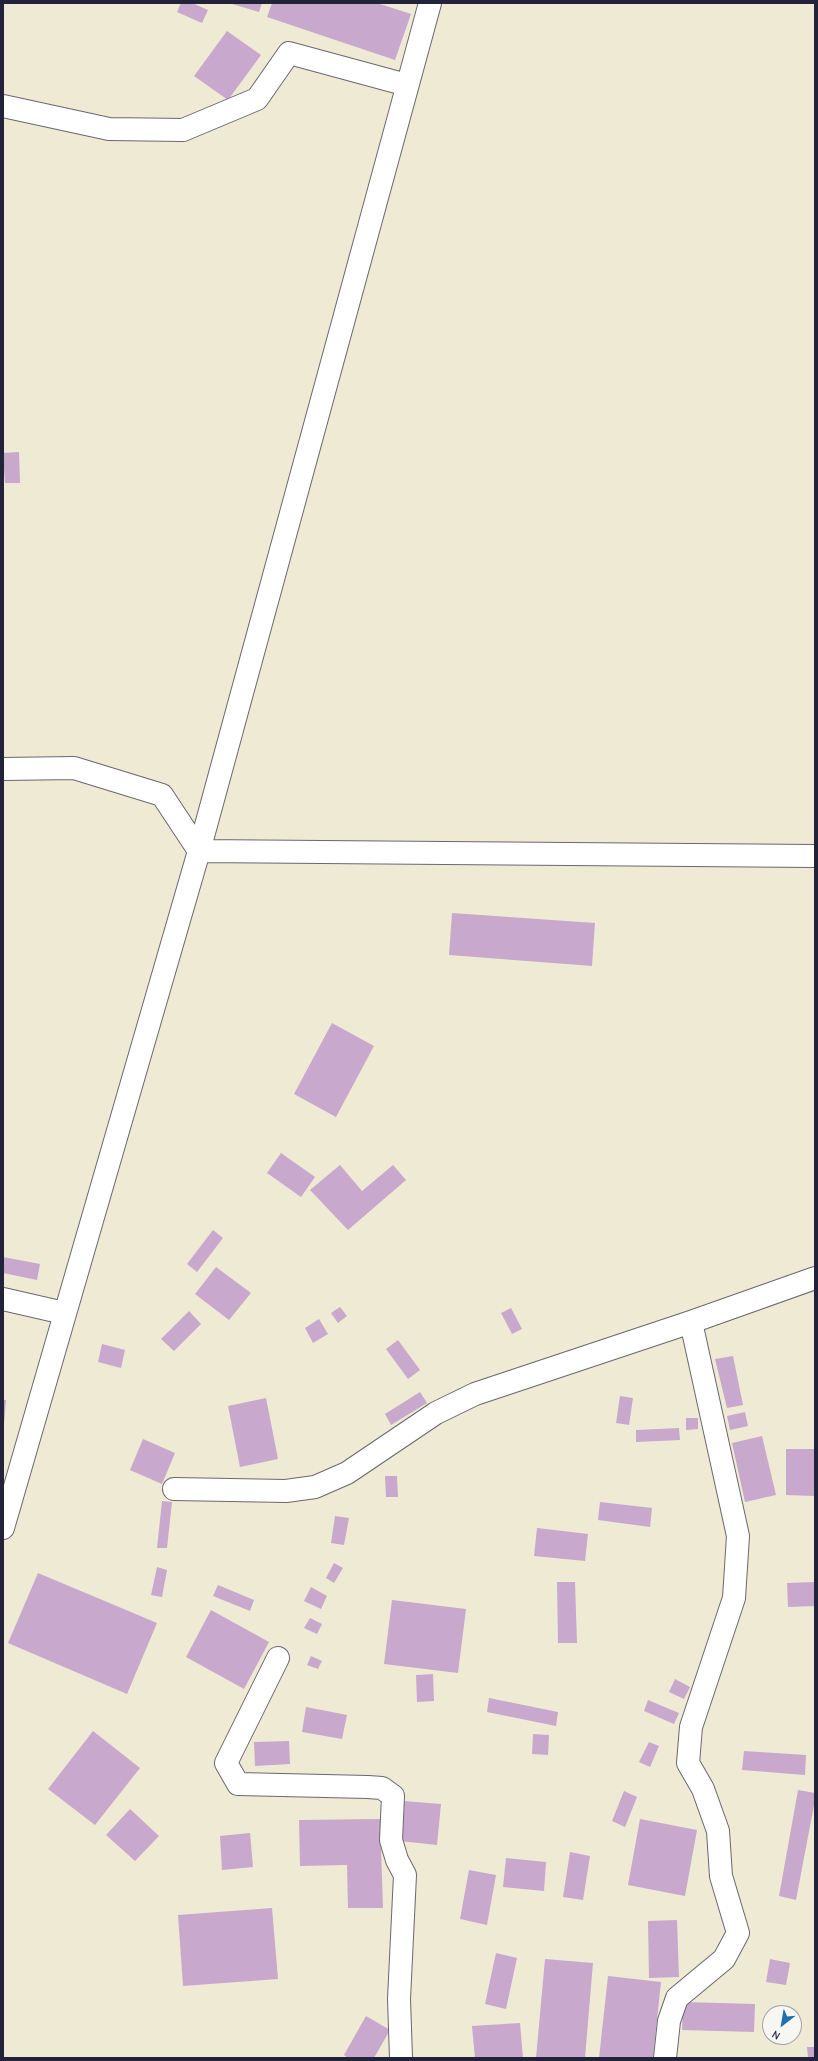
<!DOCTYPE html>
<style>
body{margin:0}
#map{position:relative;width:818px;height:2061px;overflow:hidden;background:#eeead4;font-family:"Comic Neue",sans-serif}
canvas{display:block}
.frame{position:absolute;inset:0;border:4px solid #22223b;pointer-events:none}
.north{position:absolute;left:762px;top:2005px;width:40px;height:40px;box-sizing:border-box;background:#f6f6f2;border:1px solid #a1a1a9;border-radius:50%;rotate:211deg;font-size:11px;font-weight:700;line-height:16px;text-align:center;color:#22223b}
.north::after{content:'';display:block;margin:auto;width:14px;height:18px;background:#1f6fb2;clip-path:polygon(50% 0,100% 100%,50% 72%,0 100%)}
</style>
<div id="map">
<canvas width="818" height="2061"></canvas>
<div class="frame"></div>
<div class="north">N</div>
</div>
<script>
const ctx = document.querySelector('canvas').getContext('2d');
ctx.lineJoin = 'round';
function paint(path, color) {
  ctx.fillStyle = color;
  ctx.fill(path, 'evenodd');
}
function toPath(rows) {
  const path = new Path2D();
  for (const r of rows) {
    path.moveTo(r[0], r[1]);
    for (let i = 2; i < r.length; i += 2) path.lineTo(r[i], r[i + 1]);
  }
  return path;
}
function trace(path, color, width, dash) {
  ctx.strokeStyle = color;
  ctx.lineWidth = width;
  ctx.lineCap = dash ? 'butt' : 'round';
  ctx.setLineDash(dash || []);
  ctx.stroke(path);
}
const building = toPath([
 [181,3,192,3,208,10,202,23,177,12],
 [229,3,262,3,259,12],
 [272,3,377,3,411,14,395,60,267,17],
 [227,31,261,55,228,100,194,76],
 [19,452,20,483,5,483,3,453],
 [452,913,595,923,592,966,449,955],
 [332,1023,374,1046,336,1117,294,1094],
 [281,1153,315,1177,301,1197,267,1173],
 [340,1165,362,1191,393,1165,406,1180,348,1230,310,1190],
 [213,1230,223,1238,197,1272,187,1264],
 [3,1257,40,1264,37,1280,3,1273],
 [216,1267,251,1293,229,1320,195,1294],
 [340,1307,347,1316,338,1323,331,1313],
 [511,1308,522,1329,512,1334,501,1313],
 [189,1311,201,1324,174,1351,161,1339],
 [319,1319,328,1334,313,1343,305,1328],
 [398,1340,420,1370,408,1379,386,1349],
 [102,1344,125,1350,121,1368,98,1362],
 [733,1356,743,1405,727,1408,715,1359],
 [420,1392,427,1403,391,1425,385,1414],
 [620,1396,633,1398,629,1425,616,1423],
 [266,1398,278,1459,240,1467,228,1406],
 [3,1400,6,1400,4,1424,3,1424],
 [745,1412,748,1426,730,1430,727,1416],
 [686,1418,698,1418,698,1429,686,1430],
 [679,1428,680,1440,636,1442,636,1430],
 [762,1436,776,1495,745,1502,732,1443],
 [143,1439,175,1453,162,1484,130,1470],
 [786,1449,815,1449,815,1496,786,1495],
 [385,1476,397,1476,398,1497,386,1497],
 [162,1501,172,1502,167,1548,157,1548],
 [600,1502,652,1508,650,1527,598,1520],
 [335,1516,349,1518,344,1545,331,1543],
 [537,1528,588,1534,585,1561,534,1556],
 [334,1563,343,1568,334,1583,326,1578],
 [157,1567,167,1570,162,1597,151,1595],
 [38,1573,157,1623,127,1694,8,1643],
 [557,1582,575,1582,577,1643,558,1643],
 [815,1582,815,1606,788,1607,787,1583],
 [218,1585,254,1600,250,1611,213,1596],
 [311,1587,327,1596,321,1609,304,1601],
 [392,1600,466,1609,458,1673,384,1664],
 [211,1610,269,1642,244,1689,186,1657],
 [310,1618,322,1624,317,1634,304,1628],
 [311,1656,322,1661,318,1669,307,1665],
 [433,1674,434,1701,417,1702,416,1675],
 [675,1679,690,1687,684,1699,669,1692],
 [489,1698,558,1712,556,1726,487,1712],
 [648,1700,679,1713,674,1724,644,1711],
 [306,1707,347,1715,342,1739,302,1732],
 [93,1731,140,1768,95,1825,48,1789],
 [533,1734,549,1735,548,1755,532,1754],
 [289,1741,290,1764,255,1766,254,1742],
 [649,1742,659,1746,650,1767,639,1762],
 [744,1751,806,1755,805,1775,742,1770],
 [798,1790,815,1793,815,1800,796,1900,779,1896],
 [624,1791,637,1797,625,1827,612,1821],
 [403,1801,441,1804,437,1845,399,1841],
 [130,1809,159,1836,135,1861,106,1835],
 [380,1819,383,1908,348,1908,347,1865,300,1866,299,1820],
 [640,1819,697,1830,685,1896,628,1885],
 [250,1833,253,1867,222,1870,220,1836],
 [570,1852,590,1856,583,1900,563,1897],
 [506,1858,546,1862,544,1891,503,1887],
 [469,1870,496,1875,487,1925,460,1919],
 [272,1908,278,1979,183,1986,178,1915],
 [677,1920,679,1977,649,1978,648,1921],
 [496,1953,517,1958,506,2009,485,2004],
 [545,1959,593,1963,585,2058,536,2058],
 [770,1959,790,1963,786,1985,766,1982],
 [608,1976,661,1982,653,2058,599,2058],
 [683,2002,755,2004,754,2032,682,2030],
 [366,2016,390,2030,374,2058,348,2058,344,2055],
 [520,2023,523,2058,475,2058,472,2026],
 [807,2047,815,2047,815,2058,808,2058]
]);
const street = toPath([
 [3,106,109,129,183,130,257,99,289,53,407,85],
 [3,769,74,768,162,795,199,851,815,856],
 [3,1299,64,1313],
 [174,1489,286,1491,315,1487,347,1473,436,1413,475,1394,691,1322,815,1278],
 [3,1528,199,851,430,3],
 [278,1658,226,1763,238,1784,368,1787,382,1788,393,1796,391,1840,397,1860,405,1875,399,1999,401,2058],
 [665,2058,669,2021,677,1998,724,1959,738,1933,721,1876,718,1831,703,1789,688,1763,691,1727,734,1598,738,1536,691,1322]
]);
paint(building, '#c9a8cd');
trace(street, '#696871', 24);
trace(street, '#fff', 22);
</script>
